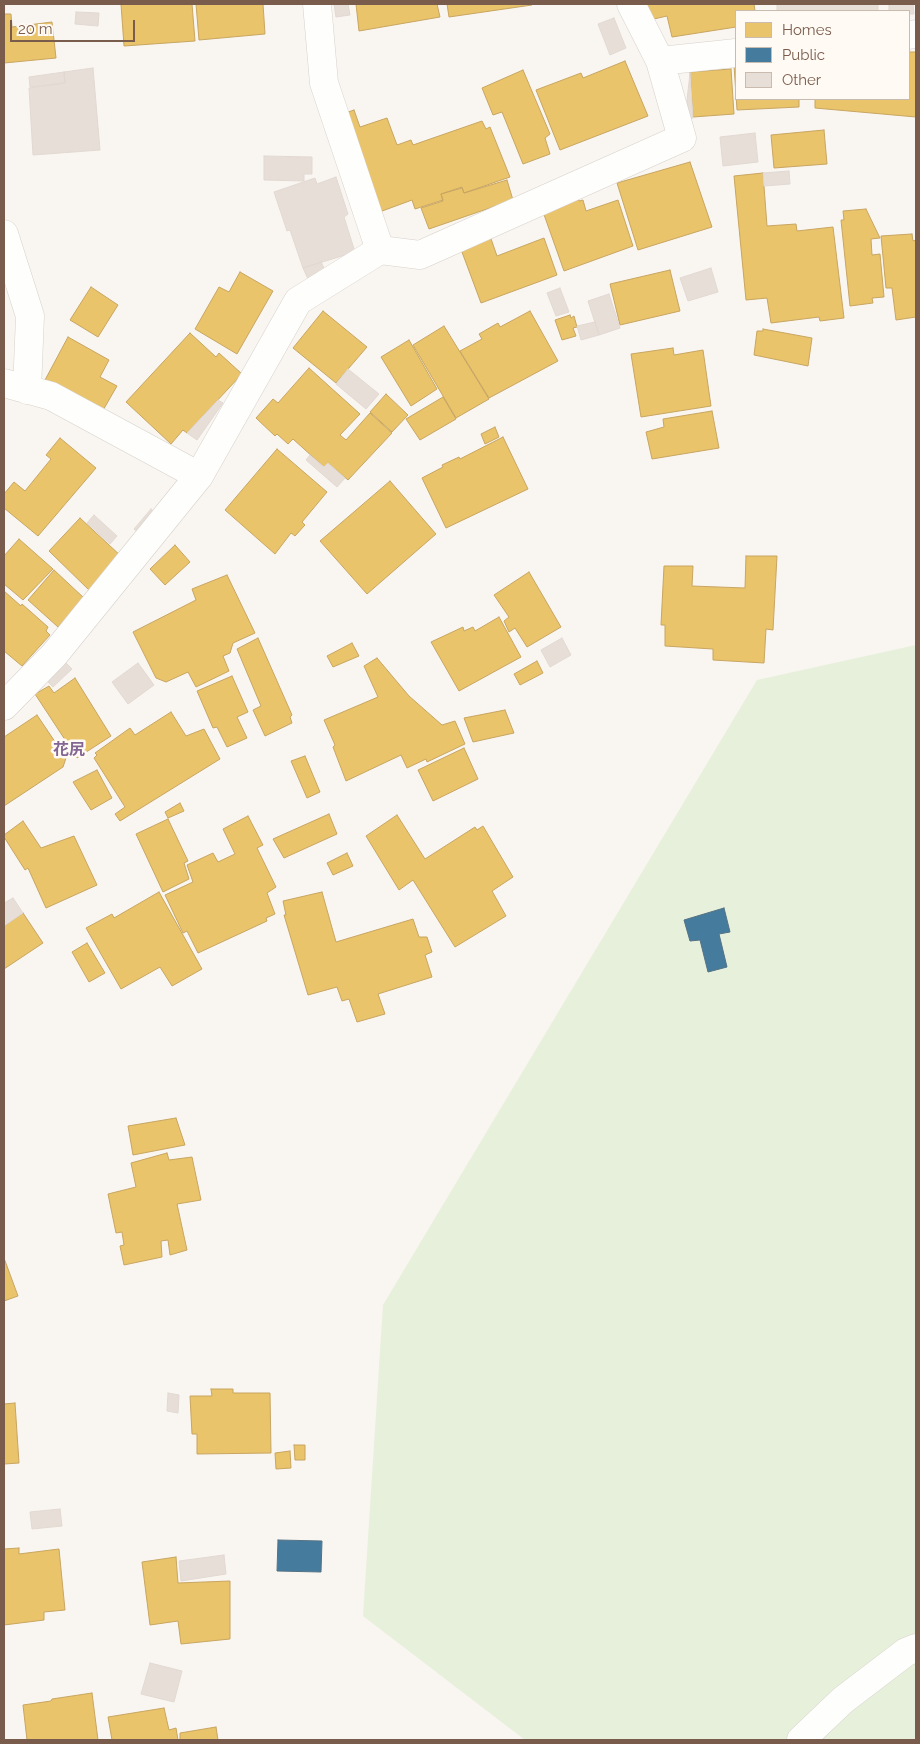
<!DOCTYPE html>
<meta charset="utf-8">
<style>
body{margin:0}
#map{position:relative;width:920px;height:1744px;overflow:hidden;background:#f9f5f0;font-family:Raleway,sans-serif}
canvas{display:block}
.frame{position:absolute;inset:0;border:5px solid #7a5c4d;pointer-events:none}
.legend{position:absolute;left:735px;top:10px;width:175px;height:90px;box-sizing:border-box;background:#fffaf3;border:1px solid #cabbb1;margin:0;padding:6px 9px;list-style:none;font-size:15px;color:#7a5c4d}
.legend li{display:flex;align-items:center;gap:10px;height:25px}
.legend b{width:25px;border:1px solid #cabbb1}
.scale{position:absolute;left:10px;top:20px;width:125px;height:22px;box-sizing:border-box;border:2px solid #7a5c4d;border-top:0;padding-left:6px;font-size:15px;line-height:18px;white-space:nowrap;color:#7a5c4d;-webkit-text-stroke:4px #fffaf3;paint-order:stroke}
</style>
<div id="map">
<canvas width="920" height="1744"></canvas>
<div class="frame"></div>
<ul class="legend">
<li><b style="height:14px;background:#e9c46a"></b>Homes</li>
<li><b style="height:14px;background:#457b9d"></b>Public</li>
<li><b style="height:14px;background:#e6ded7"></b>Other</li>
</ul>
<div class="scale">20 m</div>
</div>
<script>
const ctx = document.querySelector('canvas').getContext('2d');
ctx.lineJoin = 'round';
function paint(path, color) {
  ctx.fillStyle = color;
  ctx.fill(path, 'evenodd');
}
function toPath(rows) {
  const path = new Path2D();
  for (const r of rows) {
    path.moveTo(r[0], r[1]);
    for (let i = 2; i < r.length; i += 2) path.lineTo(r[i], r[i + 1]);
  }
  return path;
}
function trace(path, color, width, dash) {
  ctx.strokeStyle = color;
  ctx.lineWidth = width;
  ctx.lineCap = dash ? 'butt' : 'round';
  ctx.setLineDash(dash || []);
  ctx.stroke(path);
}
function write(font, color, halo, rows, align = 'center') {
  ctx.font = font + ' Raleway,"Noto Sans JP",sans-serif';
  ctx.lineWidth = 5;
  ctx.setLineDash([]);
  ctx.textBaseline = 'middle';
  ctx.strokeStyle = halo;
  ctx.fillStyle = color;
  for (const [text, x, y, turn = 0] of rows) {
    ctx.save();
    ctx.translate(x, y);
    ctx.rotate((+turn || 0) * Math.PI / 180);
    ctx.textAlign = isNaN(turn) ? turn : align;
    if (halo) ctx.strokeText(text, 0, 0);
    ctx.fillText(text, 0, 0);
    ctx.restore();
  }
}
const green = toPath([
 [916,645,916,1740,525,1740,363,1616,383,1305,757,680]
]);
const homes = toPath([
 [121,4,192,4,195,41,124,46,121,4],
 [196,4,263,4,265,34,199,40,196,4],
 [356,4,437,4,440,17,359,31,356,4],
 [447,4,532,4,532,5,449,17,447,4],
 [642,4,754,4,755,11,736,11,736,27,672,37,667,16,645,21,642,4],
 [4,14,11,14,12,27,52,22,56,58,4,63,4,14],
 [909,52,916,52,916,117,815,108,815,99,909,99,909,52],
 [625,61,648,116,560,150,536,90,581,73,583,78,625,61],
 [736,64,736,99,799,99,799,107,737,110,734,65,736,64],
 [731,69,734,114,693,117,690,72,731,69],
 [523,70,550,134,545,138,550,154,523,164,502,112,493,115,482,88,523,70],
 [354,110,360,127,387,118,397,145,411,140,413,145,482,121,486,129,490,127,510,177,464,193,462,187,441,194,443,200,415,209,412,200,374,214,340,115,354,110],
 [824,130,827,164,774,168,771,135,824,130],
 [690,162,712,227,638,250,617,183,690,162],
 [763,173,767,226,796,224,797,231,833,227,844,318,820,321,819,317,771,323,767,298,746,300,734,176,763,173],
 [507,180,513,200,429,229,421,208,443,201,441,194,462,188,464,193,507,180],
 [577,196,579,201,583,200,586,211,618,200,633,246,564,271,542,209,577,196],
 [866,209,880,238,871,239,872,255,880,254,884,297,872,298,873,303,850,306,841,220,844,220,843,211,866,209],
 [489,233,497,256,544,238,557,275,481,303,459,244,489,233],
 [912,234,913,241,916,240,916,317,896,320,892,288,886,288,881,236,912,234],
 [670,270,680,311,620,325,610,284,670,270],
 [240,272,273,291,237,354,195,329,219,287,229,292,240,272],
 [91,287,118,305,98,337,70,320,91,287],
 [323,311,367,347,336,383,293,348,323,311],
 [530,311,558,361,489,398,460,351,482,339,479,334,498,323,500,327,530,311],
 [570,315,571,318,574,316,577,327,573,328,576,336,562,340,555,320,570,315],
 [444,326,489,399,456,418,413,345,444,326],
 [763,329,812,338,808,366,754,355,757,331,763,331,763,329],
 [190,333,216,357,219,353,242,374,187,433,183,430,171,444,126,402,190,333],
 [68,337,109,360,100,377,117,386,102,412,45,380,68,337],
 [409,340,437,389,411,406,381,357,409,340],
 [673,348,674,355,703,350,711,406,641,417,631,354,673,348],
 [309,368,360,414,340,435,346,440,370,413,392,433,348,480,328,463,324,467,293,439,288,444,277,434,275,436,256,418,273,399,278,403,309,368],
 [386,394,408,415,392,432,370,412,386,394],
 [443,397,456,419,420,440,406,419,443,397],
 [712,411,719,448,652,459,646,432,664,427,663,419,712,411],
 [495,427,499,437,485,444,481,434,495,427],
 [503,437,528,489,446,528,422,478,443,467,442,465,459,457,460,459,503,437],
 [60,438,96,468,38,536,4,508,4,494,14,482,25,491,51,459,46,455,60,438],
 [277,449,327,492,302,522,305,525,295,536,291,533,275,554,225,510,277,449],
 [390,481,436,534,367,594,320,541,390,481],
 [80,518,122,557,90,591,49,551,80,518],
 [19,539,53,569,23,600,4,584,4,556,19,539],
 [175,545,190,562,165,585,150,569,175,545],
 [746,556,777,556,773,630,766,629,764,663,713,660,713,649,665,646,665,625,661,625,664,566,693,566,692,586,745,588,746,556],
 [54,570,84,598,58,627,28,600,54,570],
 [529,572,561,627,527,647,515,628,509,632,504,621,509,617,494,595,529,572],
 [227,575,255,633,233,643,230,653,223,656,229,671,196,687,188,672,166,682,156,678,133,632,196,600,192,589,227,575],
 [4,591,21,606,22,604,48,627,46,631,50,635,22,666,4,651,4,591],
 [499,617,521,657,459,691,431,642,463,627,464,631,473,627,475,631,499,617],
 [258,638,292,715,290,717,292,723,265,736,253,710,261,706,237,649,258,638],
 [352,643,359,656,333,667,327,656,352,643],
 [377,658,409,696,442,725,455,721,465,744,427,762,426,759,407,768,401,755,346,781,333,747,335,745,324,720,378,697,364,666,377,658],
 [537,661,543,673,520,685,514,674,537,661],
 [232,676,248,712,237,717,247,738,227,747,217,727,213,728,197,691,232,676],
 [75,678,111,736,77,758,35,694,49,686,54,693,75,678],
 [505,710,514,733,473,742,464,718,505,710],
 [171,712,186,736,204,729,220,759,120,821,115,814,125,807,94,758,97,755,95,753,130,728,135,735,171,712],
 [37,715,66,758,63,767,4,806,4,737,37,715],
 [464,748,478,779,433,801,418,770,464,748],
 [305,756,320,792,307,798,291,761,305,756],
 [97,770,112,798,91,810,73,782,97,770],
 [180,803,184,811,168,818,165,812,180,803],
 [329,814,337,834,284,858,273,839,329,814],
 [397,815,425,859,475,827,477,830,483,826,513,877,492,891,506,916,455,947,413,880,399,890,366,836,397,815],
 [248,816,263,845,257,848,276,887,267,893,275,914,266,918,267,921,198,953,187,931,183,933,165,895,193,882,187,865,213,853,218,862,235,854,223,829,248,816],
 [168,819,188,861,184,863,189,879,163,892,136,834,168,819],
 [23,821,41,848,74,836,97,885,46,908,28,868,25,870,4,837,4,835,23,821],
 [347,853,353,866,333,875,327,863,347,853],
 [159,892,202,969,172,986,160,967,121,989,86,928,112,914,114,918,159,892],
 [322,892,336,942,413,919,419,937,427,937,432,952,425,955,432,977,378,994,385,1014,357,1022,349,999,342,1001,337,987,308,995,284,915,286,915,283,901,322,892],
 [23,913,43,943,4,969,4,926,23,913],
 [87,943,105,973,89,982,72,952,87,943],
 [176,1118,185,1145,133,1155,128,1126,176,1118],
 [167,1153,169,1160,192,1157,201,1200,177,1204,187,1250,170,1255,168,1240,161,1241,162,1257,124,1265,120,1246,124,1245,122,1232,116,1233,108,1194,136,1187,131,1163,167,1153],
 [4,1258,18,1296,4,1301,4,1258],
 [211,1389,233,1389,233,1393,270,1393,271,1453,197,1454,197,1434,192,1434,190,1396,212,1396,211,1389],
 [15,1403,19,1463,4,1464,4,1404,15,1403],
 [294,1445,305,1445,305,1460,295,1460,294,1445],
 [290,1451,291,1468,276,1469,275,1453,290,1451],
 [19,1548,19,1554,59,1549,65,1610,44,1612,44,1620,4,1625,4,1549,19,1548],
 [176,1557,178,1583,230,1581,230,1639,181,1644,178,1621,150,1625,142,1562,176,1557],
 [92,1693,98,1740,27,1740,23,1705,51,1701,52,1699,92,1693],
 [164,1708,169,1730,176,1728,178,1740,112,1740,108,1717,164,1708],
 [216,1727,218,1740,180,1740,180,1733,216,1727]
]);
const public = toPath([
 [724,908,730,932,719,934,727,967,708,972,700,940,690,941,684,920,724,908],
 [278,1540,322,1541,321,1572,277,1571,278,1540]
]);
const building = toPath([
 [334,4,348,4,350,15,336,17,334,4],
 [777,4,878,4,878,11,777,11,777,4],
 [889,4,913,4,914,14,909,14,909,11,889,11,889,4],
 [76,12,99,13,98,26,75,24,76,12],
 [614,18,626,48,610,55,598,24,614,18],
 [93,68,100,150,33,155,29,88,65,83,64,72,93,68],
 [64,72,65,83,30,87,29,77,64,72],
 [690,73,693,118,685,119,690,73],
 [755,133,758,162,723,166,720,137,755,133],
 [264,156,312,157,312,174,304,174,304,181,264,180,264,156],
 [789,171,790,184,764,186,763,173,789,171],
 [336,177,348,214,344,217,355,252,303,268,290,230,287,231,274,192,315,178,317,184,336,177],
 [321,262,326,272,309,281,303,268,321,262],
 [711,268,718,292,688,301,680,278,711,268],
 [560,288,569,312,556,316,547,293,560,288],
 [609,294,620,328,599,335,588,301,609,294],
 [595,322,599,335,581,340,577,326,595,322],
 [348,369,379,394,366,409,336,384,348,369],
 [218,400,223,403,197,440,187,433,218,400],
 [310,455,324,467,328,463,345,478,337,487,306,460,310,455],
 [151,509,161,518,145,537,134,529,151,509],
 [94,515,117,536,110,544,87,523,94,515],
 [562,638,571,655,550,667,541,650,562,638],
 [60,657,72,669,53,687,41,675,60,657],
 [138,663,154,685,128,704,112,682,138,663],
 [13,898,23,913,4,926,4,903,13,898],
 [168,1393,179,1395,178,1413,167,1411,168,1393],
 [60,1509,62,1526,32,1529,30,1512,60,1509],
 [224,1555,226,1574,181,1581,179,1561,224,1555],
 [150,1663,182,1671,174,1702,141,1694,150,1663]
]);
const minor = toPath([
 [317,4,324,83,380,250],
 [909,35,916,34],
 [660,61,736,53],
 [4,234,30,316,27,390],
 [4,383,51,396,199,476],
 [4,706,54,655,199,476,298,301,380,250,420,255,682,138,660,61,631,4]
]);
const tertiary = toPath([
 [801,1740,843,1700,906,1652,916,1648]
]);
const quarterNames = [
 ["花尻",69,750]
];
paint(green, '#e7f0db');
paint(homes, '#e9c46a');
trace(homes, '#c8a561', 1);
paint(public, '#457b9d');
trace(public, '#557285', 1);
paint(building, '#e6ded7');
trace(building, '#e2d8d2', 1);
trace(minor, '#d7d1cb', 29);
trace(tertiary, '#d7d1cb', 29);
trace(minor, '#fefefd', 28);
trace(tertiary, '#fefefd', 28);
write('bold 16px', '#846695', '#fffaf3', quarterNames);
</script>
